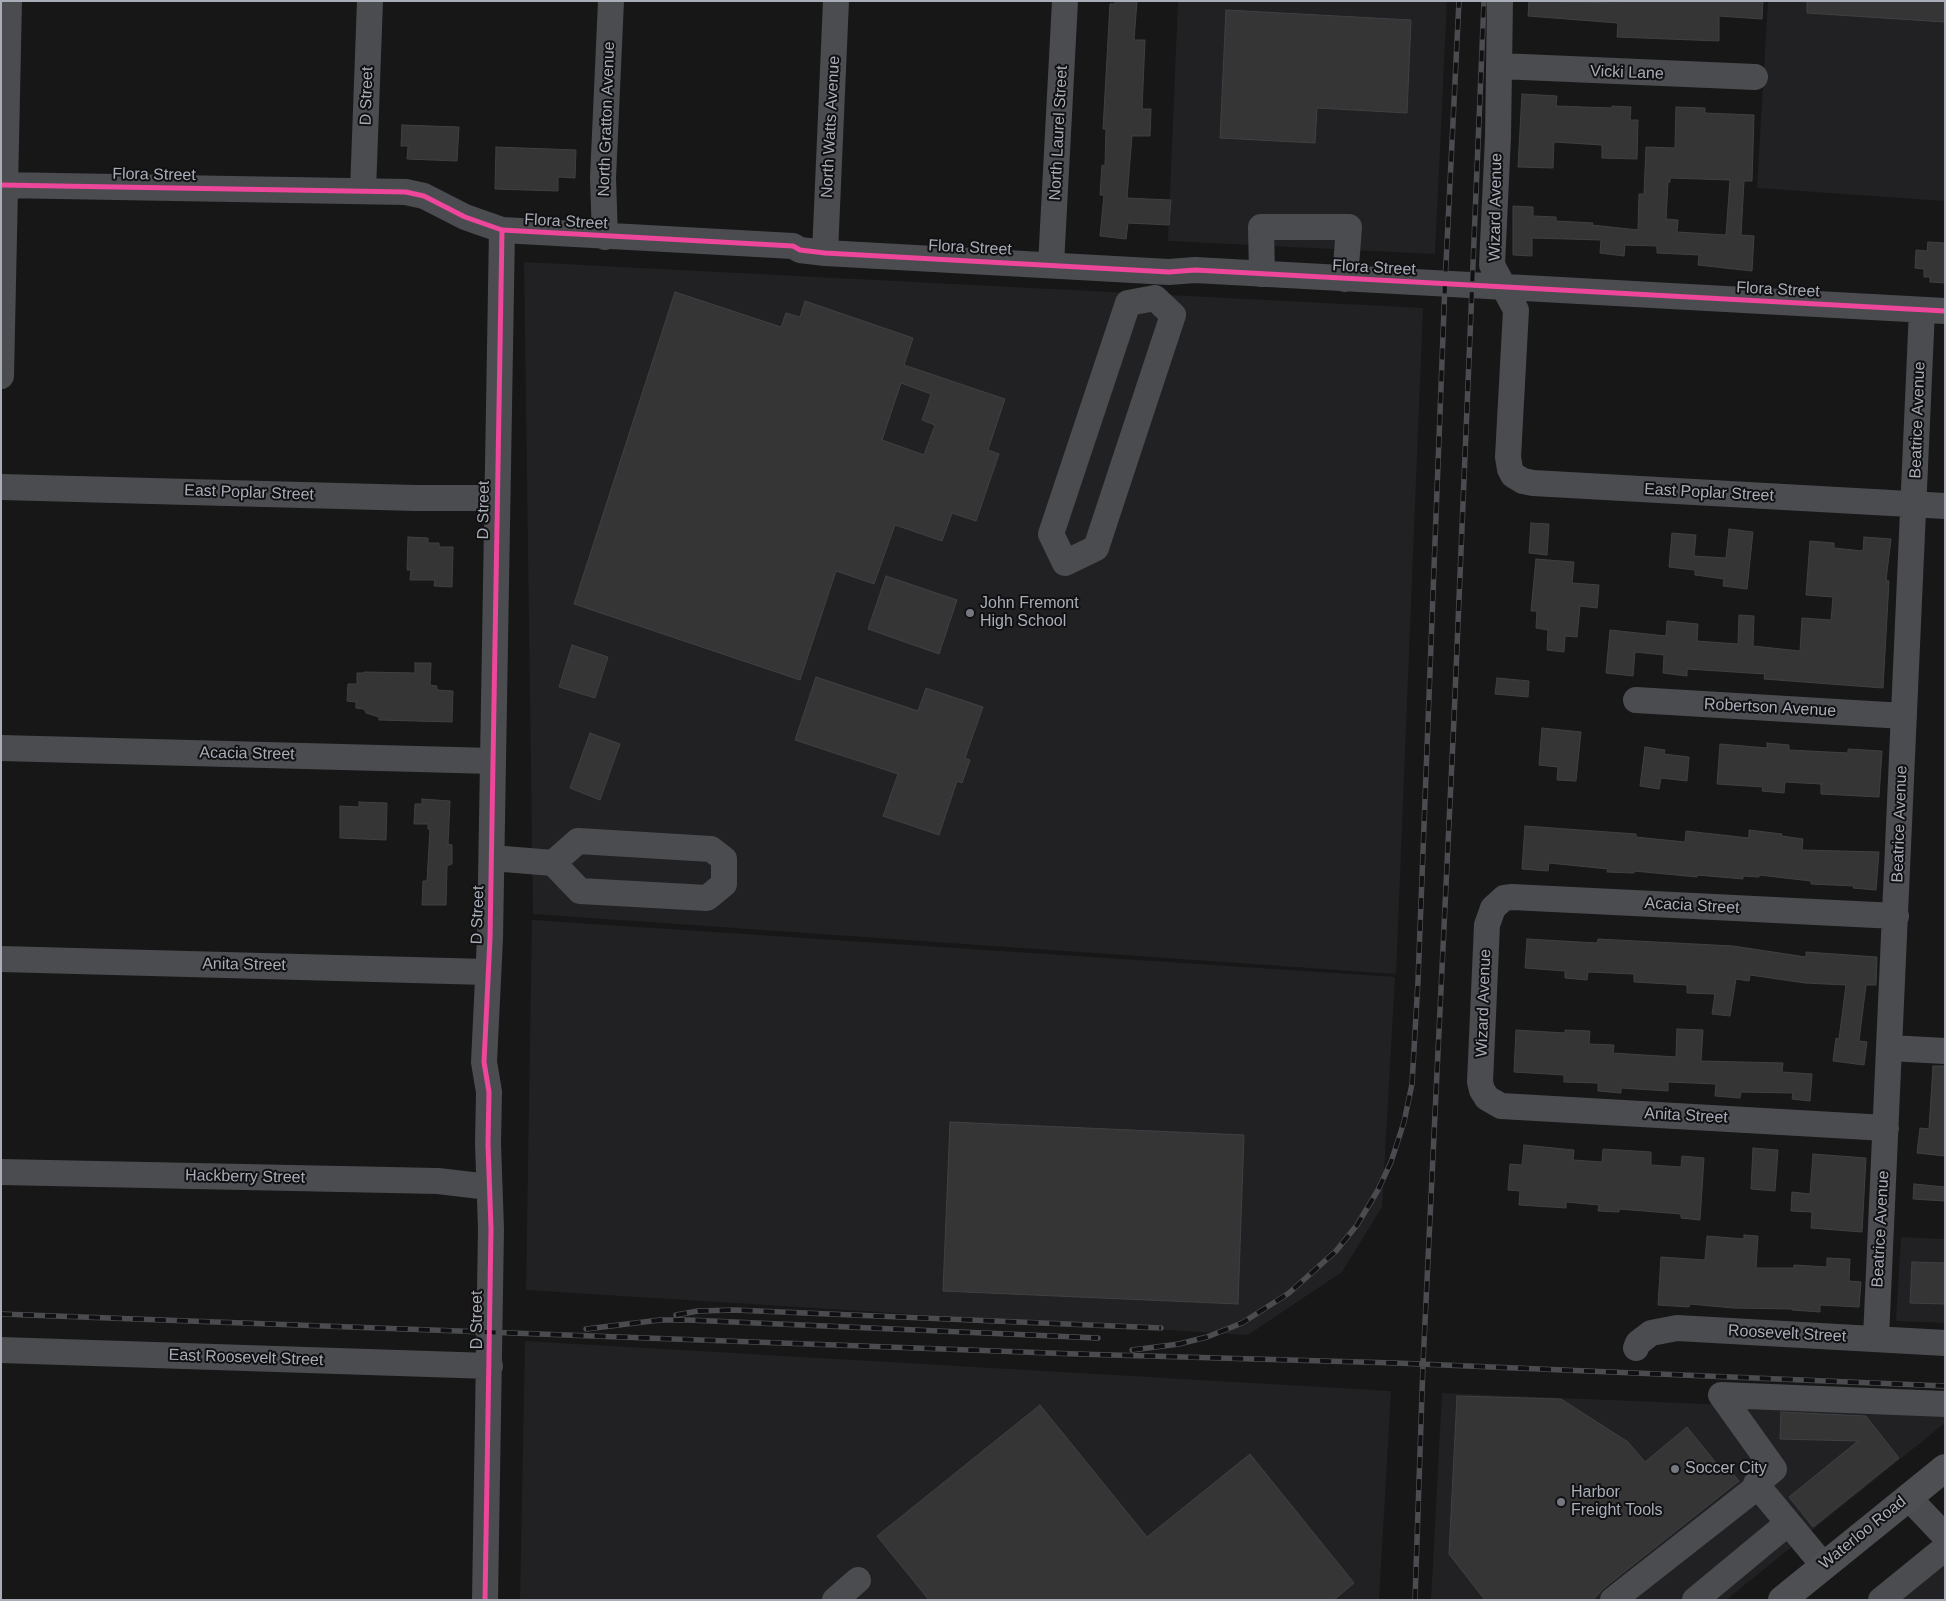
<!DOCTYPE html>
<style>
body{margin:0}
#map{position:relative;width:1946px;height:1601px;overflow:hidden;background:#171717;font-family:Helvetica,sans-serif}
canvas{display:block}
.frame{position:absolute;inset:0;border:2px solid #a8adb8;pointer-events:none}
</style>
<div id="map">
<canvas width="1946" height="1601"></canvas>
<div class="frame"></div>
</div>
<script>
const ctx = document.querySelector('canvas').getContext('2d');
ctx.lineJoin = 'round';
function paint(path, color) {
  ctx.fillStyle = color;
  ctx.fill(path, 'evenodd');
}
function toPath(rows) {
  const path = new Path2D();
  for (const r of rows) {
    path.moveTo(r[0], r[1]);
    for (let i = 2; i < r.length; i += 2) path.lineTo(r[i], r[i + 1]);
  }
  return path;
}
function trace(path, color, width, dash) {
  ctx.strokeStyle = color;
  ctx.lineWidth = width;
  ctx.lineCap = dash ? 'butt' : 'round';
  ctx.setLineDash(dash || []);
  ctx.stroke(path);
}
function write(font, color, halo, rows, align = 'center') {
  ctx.font = font + ' Helvetica,sans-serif';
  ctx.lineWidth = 4;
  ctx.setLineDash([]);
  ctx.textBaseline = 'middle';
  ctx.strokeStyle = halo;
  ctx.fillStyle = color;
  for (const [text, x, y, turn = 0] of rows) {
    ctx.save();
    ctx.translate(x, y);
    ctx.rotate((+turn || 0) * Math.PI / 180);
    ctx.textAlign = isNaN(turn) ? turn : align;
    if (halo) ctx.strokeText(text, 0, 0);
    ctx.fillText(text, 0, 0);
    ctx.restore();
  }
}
const built = toPath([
 [1178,1,1447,1,1435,254,1168,241],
 [1768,1,1945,1,1945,201,1757,188],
 [524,262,1423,308,1396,974,533,914],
 [532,920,1395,977,1382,1207,1342,1272,1248,1335,526,1290],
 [1901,1237,1945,1239,1945,1323,1896,1321],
 [525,1341,1391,1391,1379,1600,520,1600],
 [1442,1393,1945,1414,1945,1423,1726,1600,1431,1600],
 [1945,1556,1945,1600,1892,1600]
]);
const building = toPath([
 [1115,1,1137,1,1134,40,1145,40,1142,109,1151,109,1150,136,1132,136,1127,198,1171,200,1169,225,1128,223,1126,239,1100,236,1104,195,1100,195,1102,165,1105,166,1106,129,1103,129,1110,4,1115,4,1115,1],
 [1529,1,1619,3,1619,1,1763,1,1762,19,1719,16,1719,41,1617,37,1618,23,1528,16,1529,1],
 [1807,1,1945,1,1945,22,1807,13,1807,1],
 [1226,10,1411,20,1407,113,1317,108,1315,143,1220,138,1226,10],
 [1522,94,1557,96,1556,106,1612,108,1612,106,1631,107,1630,120,1638,120,1637,159,1602,158,1602,145,1554,142,1553,168,1518,167,1522,94],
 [1676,107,1705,108,1705,113,1754,115,1752,181,1744,181,1741,235,1754,236,1752,271,1698,265,1699,255,1657,253,1657,246,1625,245,1624,256,1600,253,1601,240,1532,238,1532,256,1513,255,1513,206,1533,207,1533,216,1556,217,1556,221,1593,223,1592,225,1638,230,1639,194,1644,194,1646,147,1675,148,1676,107],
 [1670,178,1730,180,1726,235,1677,232,1678,220,1666,219,1668,182,1670,182,1670,178],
 [402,125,459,127,457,161,407,159,408,146,401,146,402,125],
 [496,147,576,150,575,178,558,177,558,191,495,189,496,147],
 [1928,242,1945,243,1945,283,1930,282,1930,277,1924,277,1924,269,1915,268,1916,250,1927,251,1928,242],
 [675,292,781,327,786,313,800,317,805,301,913,338,904,365,1005,399,988,450,999,454,976,521,952,513,942,541,895,525,874,584,836,571,800,680,574,604,675,292],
 [901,383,931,394,922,420,935,425,924,455,882,440,901,383],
 [1531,523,1549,524,1547,555,1529,553,1531,523],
 [1729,529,1753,532,1747,589,1723,586,1724,579,1695,575,1695,570,1669,567,1672,533,1696,535,1694,556,1726,558,1729,529],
 [408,537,428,538,428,543,439,543,439,547,453,547,452,587,434,586,435,580,410,580,411,570,407,570,408,537],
 [1864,537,1891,539,1886,580,1889,581,1883,688,1764,679,1765,674,1687,669,1687,676,1663,673,1664,655,1635,652,1633,676,1606,673,1610,630,1666,636,1667,621,1698,624,1697,641,1738,644,1739,615,1754,616,1753,646,1800,651,1802,618,1831,620,1833,597,1806,595,1810,541,1834,543,1834,548,1863,551,1864,537],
 [1536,559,1574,562,1572,583,1599,585,1597,608,1580,606,1577,637,1565,636,1564,652,1547,650,1548,630,1536,628,1537,611,1531,611,1536,559],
 [886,576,957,600,939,654,868,629,886,576],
 [572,645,608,657,595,698,559,687,572,645],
 [415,663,431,663,430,685,437,686,437,690,453,691,452,722,379,720,379,717,366,713,364,709,356,708,356,702,347,701,348,684,357,684,357,673,364,673,364,672,415,673,415,663],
 [816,677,918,711,926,688,983,707,965,758,970,760,962,783,957,781,939,835,883,816,898,774,795,740,816,677],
 [1497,678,1529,681,1528,697,1495,694,1497,678],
 [1542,728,1581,732,1576,781,1557,780,1558,767,1539,765,1542,728],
 [590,733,620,744,600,800,570,788,590,733],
 [1767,743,1789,745,1789,750,1848,753,1848,749,1882,751,1879,797,1821,794,1821,784,1785,782,1784,793,1762,791,1763,787,1717,784,1720,744,1767,748,1767,743],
 [1645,747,1665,750,1664,754,1689,757,1687,781,1661,778,1659,789,1640,786,1645,747],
 [422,799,450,801,448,844,452,845,452,864,447,866,446,905,422,905,423,881,427,881,430,829,428,829,428,824,414,824,415,804,422,804,422,799],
 [359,802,387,803,386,840,340,838,340,806,359,807,359,802],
 [1525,826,1636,834,1636,837,1685,842,1686,831,1749,838,1749,830,1782,834,1781,836,1803,839,1802,850,1879,852,1876,890,1853,888,1854,886,1811,884,1811,881,1759,875,1759,877,1743,876,1743,879,1697,875,1697,877,1634,871,1634,873,1607,872,1608,869,1549,863,1548,871,1522,869,1525,826],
 [1527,939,1597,943,1598,939,1733,946,1806,957,1806,952,1877,957,1876,985,1866,985,1859,1041,1867,1042,1864,1065,1833,1061,1836,1038,1839,1039,1846,985,1805,983,1750,975,1749,981,1736,979,1730,1016,1712,1014,1715,994,1687,993,1687,985,1634,982,1634,974,1588,972,1587,980,1565,978,1565,971,1525,968,1527,939],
 [1677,1029,1703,1030,1701,1061,1783,1063,1782,1072,1812,1074,1810,1101,1792,1099,1793,1093,1741,1092,1740,1098,1715,1096,1716,1084,1668,1082,1668,1091,1621,1088,1621,1093,1598,1091,1598,1083,1564,1082,1564,1075,1514,1072,1516,1030,1565,1033,1565,1030,1590,1031,1589,1044,1614,1045,1613,1053,1676,1057,1677,1029],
 [1933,1066,1945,1066,1945,1156,1917,1153,1920,1128,1929,1129,1933,1066],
 [950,1122,1244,1135,1238,1304,943,1291,950,1122],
 [1524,1145,1574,1150,1573,1160,1602,1162,1603,1149,1651,1152,1651,1165,1681,1167,1682,1156,1704,1158,1700,1220,1681,1218,1681,1214,1619,1209,1619,1212,1598,1211,1599,1205,1566,1202,1566,1208,1519,1205,1520,1191,1508,1190,1510,1164,1522,1165,1524,1145],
 [1753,1148,1778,1150,1775,1191,1751,1189,1753,1148],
 [1813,1154,1866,1158,1862,1232,1811,1228,1812,1212,1791,1211,1792,1192,1810,1194,1813,1154],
 [1914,1184,1945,1187,1945,1201,1913,1199,1914,1184],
 [1744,1235,1758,1236,1756,1268,1794,1268,1794,1265,1827,1267,1827,1258,1850,1259,1849,1281,1861,1282,1859,1307,1820,1305,1820,1312,1792,1310,1792,1309,1733,1308,1690,1304,1689,1307,1658,1305,1661,1257,1705,1260,1707,1236,1744,1239,1744,1235],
 [1912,1262,1945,1263,1945,1304,1910,1303,1912,1262],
 [1457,1396,1561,1399,1628,1442,1645,1462,1687,1427,1721,1469,1726,1466,1739,1481,1604,1588,1593,1600,1485,1600,1449,1554,1457,1396],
 [1040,1405,1147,1537,1250,1454,1354,1583,1334,1600,929,1600,877,1536,1040,1405],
 [1781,1412,1866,1416,1899,1458,1813,1527,1789,1497,1858,1441,1780,1439,1781,1412]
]);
const minor = toPath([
 [1500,1,1498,137,1492,265,1516,310,1508,457,1510,469,1513,475,1523,481,1533,483,1945,506],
 [1500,66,1755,77],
 [1,185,406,192,424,196,465,217,502,230,793,246,800,250,825,253,1169,272,1195,270,1945,311],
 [363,191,370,1],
 [605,237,603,178,611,1],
 [825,253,836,1],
 [1051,265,1065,1],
 [1262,274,1261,227,1349,227,1345,279],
 [1155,298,1173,315,1096,548,1065,563,1051,534,1128,303,1155,298],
 [1,376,9,1],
 [1,487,416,498,497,498],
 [1636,700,1904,716],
 [1,748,493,761],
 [492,858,553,863,580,891,707,898,724,884,724,859,711,849,578,841,553,863],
 [1,959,487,972],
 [1890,1048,1945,1051],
 [1886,1128,1501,1106,1487,1098,1482,1090,1480,1082,1487,925,1493,908,1504,898,1512,897,1896,916],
 [1,1172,438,1181,489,1187],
 [1876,1338,1922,310],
 [1636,1348,1638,1343,1651,1333,1677,1328,1945,1343],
 [1,1350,490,1366],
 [1908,1497,1945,1536],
 [1824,1566,1756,1484,1774,1469,1721,1395,1945,1404],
 [485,1600,491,1229,488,1144,489,1092,484,1062,490,938,502,230],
 [835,1600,858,1580],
 [1613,1600,1757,1487],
 [1695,1600,1788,1523],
 [1881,1600,1945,1548]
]);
const major = toPath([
 [1782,1600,1945,1468]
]);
const rail = toPath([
 [1,1314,1077,1354,1396,1363,1945,1386],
 [676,1315,698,1311,734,1310,1161,1328],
 [586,1329,660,1320,688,1320,1098,1338],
 [1132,1350,1179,1344,1207,1337,1242,1323,1289,1293,1336,1251,1357,1225,1378,1190,1391,1162,1404,1122,1412,1084,1418,981,1445,284,1459,1],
 [1415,1600,1423,1364,1454,719,1484,1]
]);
const cycleway = toPath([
 [1,185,406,192,424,196,465,217,502,230,793,246,800,250,825,253,1169,272,1195,270,1945,311],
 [485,1600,491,1229,488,1144,489,1092,484,1062,490,938,502,230]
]);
const markers = [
 [970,613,5,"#757880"],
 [1675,1469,5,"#757880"],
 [1561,1502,5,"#757880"]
];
const streetNames = [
 ["Vicki Lane",1627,73,2],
 ["D Street",367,96,-88],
 ["North Gratton Avenue",607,119,-88],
 ["North Watts Avenue",831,127,-87],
 ["North Laurel Street",1059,133,-87],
 ["Flora Street",154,175,1],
 ["Wizard Avenue",1496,207,-89],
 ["Flora Street",566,222,3],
 ["Flora Street",970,248,3],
 ["Flora Street",1374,268,3],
 ["Flora Street",1778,290,3],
 ["Beatrice Avenue",1918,420,-88],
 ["East Poplar Street",249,493,2],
 ["East Poplar Street",1709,493,3],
 ["D Street",484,510,-89],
 ["Robertson Avenue",1770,708,3],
 ["Acacia Street",247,754,1],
 ["Beatrice Avenue",1900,824,-88],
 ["Acacia Street",1692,906,3],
 ["D Street",478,915,-88],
 ["Anita Street",244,965,1],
 ["Wizard Avenue",1484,1003,-88],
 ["Anita Street",1686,1116,3],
 ["Hackberry Street",245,1177,1],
 ["Beatrice Avenue",1881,1229,-87],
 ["D Street",478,1320,-90],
 ["Roosevelt Street",1787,1334,3],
 ["East Roosevelt Street",246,1358,2],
 ["Waterloo Road",1863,1533,-39]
];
const poiNames = [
 ["John Fremont",980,604],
 ["High School",980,622],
 ["Soccer City",1685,1469],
 ["Harbor",1571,1493],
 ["Freight Tools",1571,1511]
];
paint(built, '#212123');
paint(building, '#353536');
trace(building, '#3f4043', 1);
trace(minor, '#4b4c50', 26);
trace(major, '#4d4f52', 28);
trace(rail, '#4b4c4f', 5.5);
trace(rail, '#111113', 4, [11]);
trace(cycleway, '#ed469a', 5);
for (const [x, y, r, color] of markers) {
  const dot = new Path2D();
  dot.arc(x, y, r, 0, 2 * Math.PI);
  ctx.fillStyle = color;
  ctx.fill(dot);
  trace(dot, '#111113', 2);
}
write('16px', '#a8adb8', '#111113', streetNames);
write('16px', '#a8adb8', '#111113', poiNames, 'left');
</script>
